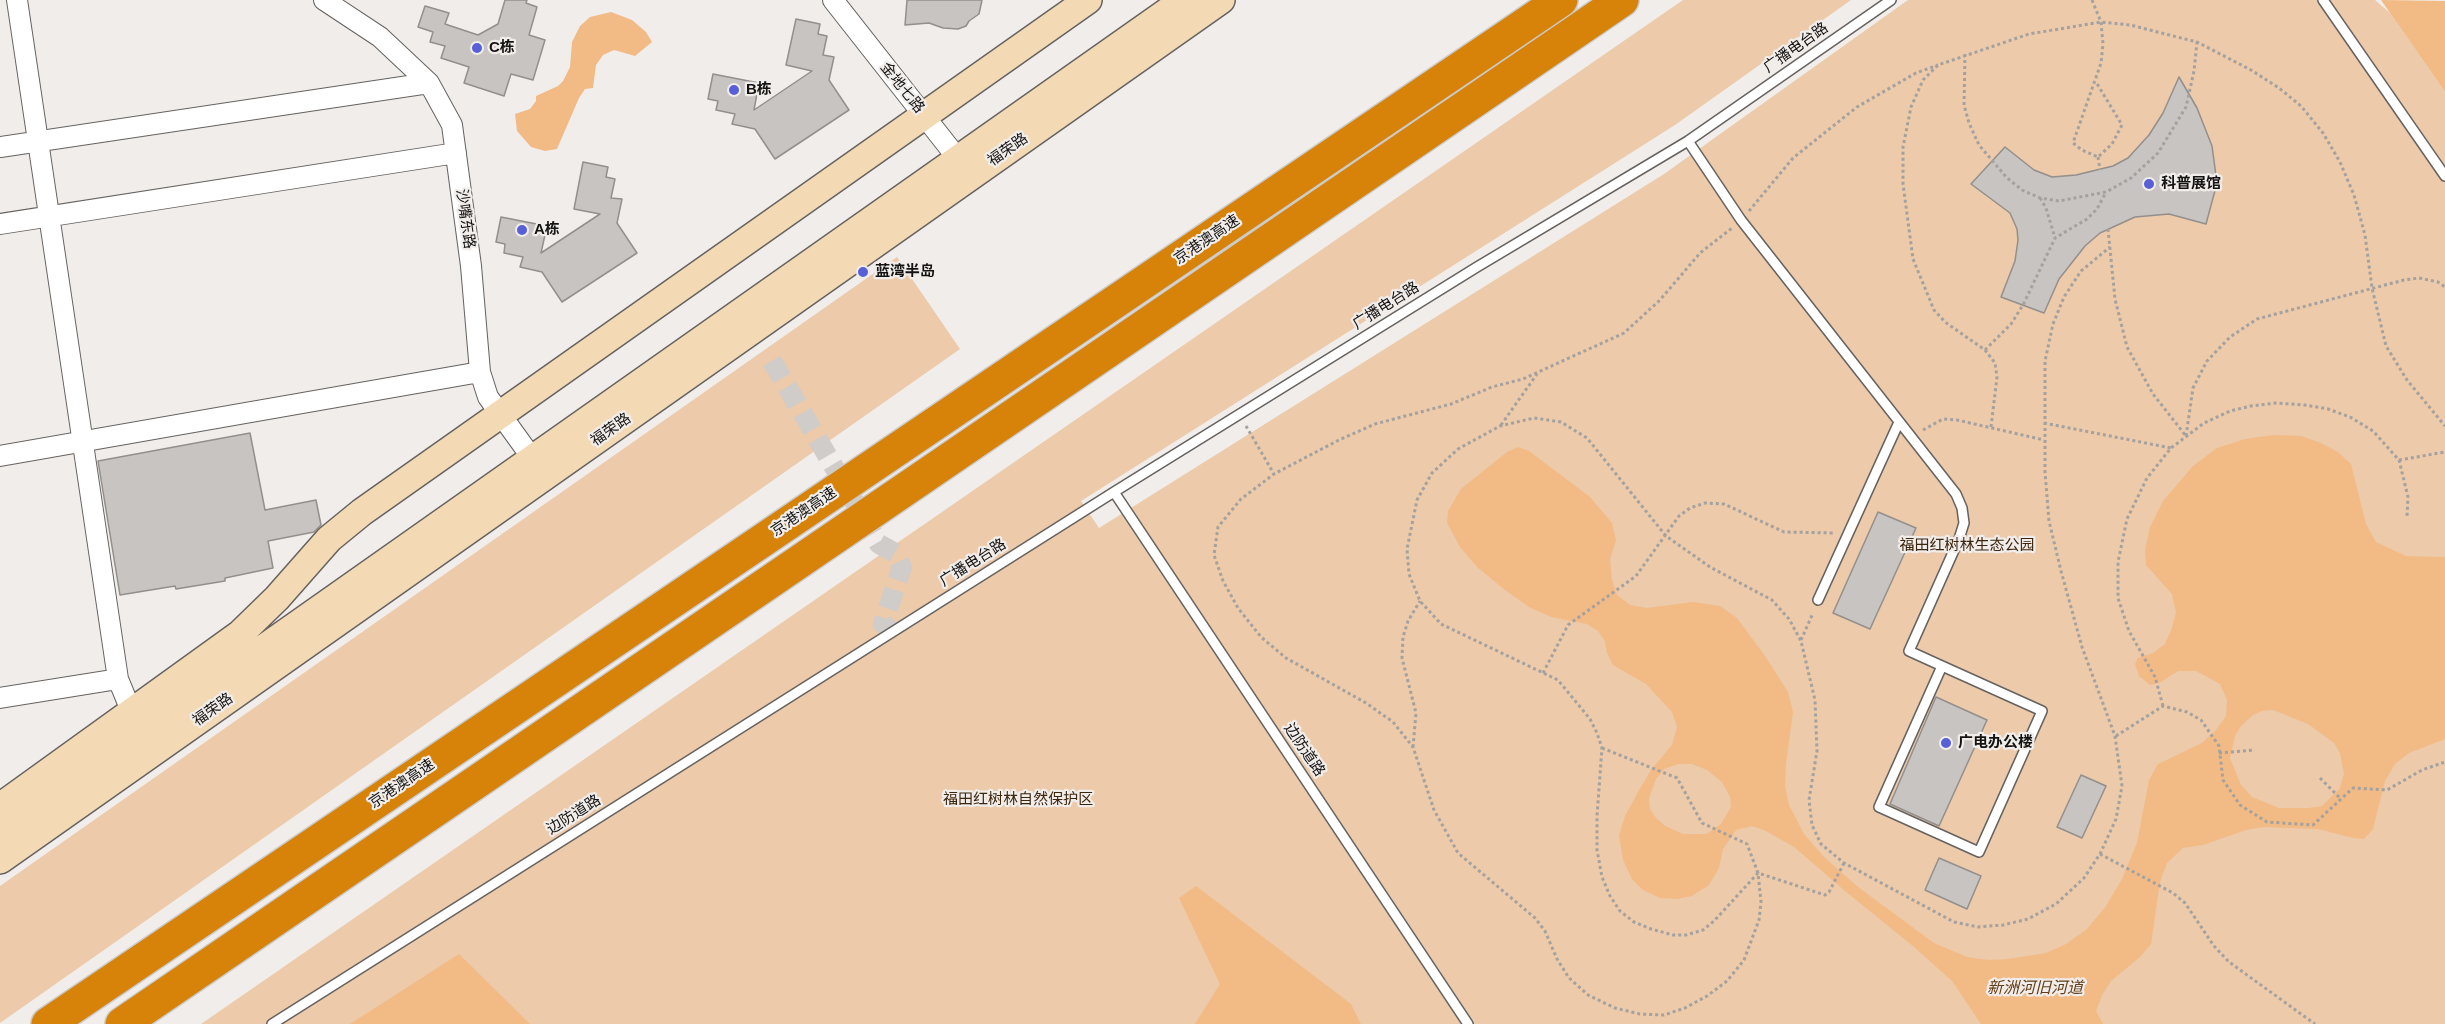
<!DOCTYPE html>
<meta charset="utf-8">
<style>
body{margin:0}
canvas{display:block;background:#f1edea}
</style>
<canvas width="2445" height="1024"></canvas>
<script>
const ctx = document.querySelector('canvas').getContext('2d');
ctx.lineJoin = 'round';
function paint(path, color) {
  ctx.fillStyle = color;
  ctx.fill(path, 'evenodd');
}
function toPath(rows) {
  const path = new Path2D();
  for (const r of rows) {
    path.moveTo(r[0], r[1]);
    for (let i = 2; i < r.length; i += 2) path.lineTo(r[i], r[i + 1]);
  }
  return path;
}
function trace(path, color, width, dash) {
  ctx.strokeStyle = color;
  ctx.lineWidth = width;
  ctx.lineCap = dash ? 'butt' : 'round';
  ctx.setLineDash(dash || []);
  ctx.stroke(path);
}
function write(font, color, halo, rows, align = 'center') {
  ctx.font = font + ' Helvetica,"Noto Sans SC",sans-serif';
  ctx.lineWidth = 4.5;
  ctx.setLineDash([]);
  ctx.textBaseline = 'middle';
  ctx.strokeStyle = halo;
  ctx.fillStyle = color;
  for (const [text, x, y, turn = 0] of rows) {
    ctx.save();
    ctx.translate(x, y);
    ctx.rotate((+turn || 0) * Math.PI / 180);
    ctx.textAlign = isNaN(turn) ? turn : align;
    if (halo) ctx.strokeText(text, 0, 0);
    ctx.fillText(text, 0, 0);
    ctx.restore();
  }
}
const green = toPath([
 [1683,0,1851,0,1675,125,1081,501,1099,528,1664,174,1908,0,2375,0,2390,13,2445,92,2445,1024,201,1024],
 [897,257,960,349,0,1023,0,886]
]);
const water = toPath([
 [2381,0,2445,1,2445,92,2390,13],
 [611,12,632,20,646,32,652,42,635,56,614,50,603,55,596,65,593,88,585,89,579,98,557,149,545,151,531,147,517,131,515,114,530,109,536,101,536,96,558,86,563,81,570,67,572,42,580,26,590,17],
 [2274,435,2301,436,2321,443,2338,452,2351,464,2366,524,2376,542,2406,556,2445,557,2445,739,2409,753,2395,764,2385,781,2373,829,2364,839,2353,838,2318,829,2264,827,2246,830,2203,845,2183,848,2167,863,2160,882,2151,944,2140,957,2111,981,2102,995,2096,1011,2103,1024,1981,1024,1952,981,1913,946,1845,891,1794,847,1766,831,1752,826,1736,830,1723,849,1719,868,1709,885,1692,896,1677,899,1660,898,1643,890,1632,879,1623,860,1619,836,1625,816,1638,792,1651,770,1672,745,1677,727,1672,712,1646,684,1613,665,1607,653,1605,641,1598,631,1587,624,1551,617,1529,607,1505,590,1477,567,1460,547,1447,523,1448,511,1461,489,1507,452,1518,447,1529,451,1590,497,1612,523,1616,540,1610,559,1612,580,1617,595,1630,605,1647,608,1693,602,1720,606,1737,618,1765,656,1788,692,1793,712,1786,764,1785,786,1789,805,1804,834,1824,857,1858,887,1934,943,1967,957,1989,960,2008,959,2046,953,2066,944,2087,929,2106,906,2122,879,2137,843,2149,780,2158,764,2202,743,2216,730,2226,716,2227,700,2220,684,2196,671,2178,671,2161,682,2150,685,2139,676,2135,664,2138,658,2153,653,2165,644,2172,628,2176,612,2172,594,2146,565,2145,550,2150,527,2163,501,2193,466,2217,448,2245,439],
 [2273,710,2308,724,2334,743,2340,753,2344,774,2340,788,2322,806,2309,808,2279,808,2252,797,2241,785,2230,758,2235,736,2241,726,2253,715,2262,711],
 [1678,764,1692,764,1707,770,1722,782,1730,797,1731,807,1721,824,1707,834,1683,834,1665,826,1656,818,1650,809,1649,798,1656,779,1664,769],
 [1196,886,1351,1004,1361,1024,1195,1024,1220,984,1179,898],
 [459,954,530,1024,350,1024]
]);
const building = toPath([
 [505,0,527,0,526,3,537,7,529,35,545,40,533,80,511,74,504,96,464,83,469,67,441,58,445,46,430,42,433,32,418,27,425,6,449,13,445,24,478,35,498,24,505,0],
 [907,0,982,0,979,14,969,21,966,26,958,29,943,28,929,23,905,25,907,0],
 [796,19,820,24,818,34,827,36,823,55,834,57,829,80,849,110,775,159,755,129,732,124,735,114,716,110,718,101,708,99,713,74,759,83,754,110,812,71,786,65,796,19],
 [2179,77,2197,108,2212,146,2217,183,2206,224,2169,214,2135,217,2100,233,2085,246,2059,279,2044,313,2001,297,2015,261,2018,240,2017,229,2010,213,1971,184,2005,147,2034,170,2052,177,2076,175,2113,166,2128,158,2149,135,2163,113,2179,77],
 [583,162,608,167,606,177,615,179,611,198,622,199,617,223,637,253,562,302,542,272,520,267,523,257,504,253,505,244,496,242,501,217,547,226,541,253,600,214,574,209,583,162],
 [250,433,265,510,316,500,321,525,314,532,268,541,273,568,225,578,225,581,176,589,175,586,120,595,98,461,250,433],
 [1878,512,1916,528,1870,629,1833,613,1878,512],
 [1936,697,1987,720,1939,826,1890,804,1936,697],
 [2081,775,2106,786,2082,838,2057,827,2081,775],
 [1939,858,1981,876,1967,909,1925,890,1939,858]
]);
const streetTunnel = toPath([
 [772,361,879,544,895,553,902,567,883,624,893,632]
]);
const path = toPath([
 [2092,0,2101,22,2103,44,2101,63,2073,143,2082,150,2098,157,2112,144,2122,125,2096,82],
 [1965,54,1964,105,1969,123,1979,145,2007,178,2022,190,2040,198,2059,201,2106,192,2131,178,2158,153,2186,107,2194,71,2197,42],
 [2098,157,2100,170],
 [2040,198,2046,208,2055,238],
 [1749,211,1793,158,1857,107,1916,73,1938,65],
 [2108,229,2115,299,2127,347,2153,394,2186,436],
 [1985,350,2011,324,2023,305,2055,238,2087,219,2097,209,2106,192],
 [2044,423,2171,448],
 [1501,425,1537,374],
 [1246,426,1274,474],
 [1991,427,1997,377,1995,363,1985,350,1945,322,1934,310,1913,259,1903,184,1903,147,1911,107,1923,80,1938,65,2029,34,2101,22,2130,25,2197,42,2251,70,2279,88,2301,106,2323,133,2340,162,2354,195,2365,235,2372,288,2386,346,2407,380,2445,426],
 [1923,430,1943,419,1957,420,2044,440],
 [2186,436,2193,388,2207,361,2230,337,2257,319,2404,280,2419,278,2438,282,2445,287],
 [2399,460,2445,452],
 [1801,640,1813,613],
 [1543,673,1568,625,1636,576,1679,516,1690,508,1705,503,1724,504,1784,532,1835,533],
 [2163,706,2155,677,2129,631,2118,598,2118,562,2127,519,2147,478,2171,448,2204,423,2230,411,2251,406,2276,403,2305,405,2328,409,2350,417,2373,431,2399,460,2408,497,2407,516],
 [2116,736,2163,706,2187,712,2201,720,2219,746,2223,780,2240,805,2267,822,2313,825,2353,788,2387,790,2422,770,2445,762],
 [1413,747,1416,713,1402,658,1403,637,1408,621,1420,601],
 [1602,748,1677,778,1702,823,1747,844,1758,873,1761,902,1759,920,1744,960,1727,981,1707,996,1685,1008,1664,1015,1640,1014,1615,1008,1588,995,1569,978,1557,959,1545,931,1535,918,1458,853,1434,810,1413,747,1393,722,1366,703,1286,658,1261,637,1238,608,1223,581,1214,555,1218,527,1241,499,1274,474,1339,440,1375,424,1451,404,1492,387,1523,379,1624,333,1660,300,1700,253,1732,228],
 [2219,753,2255,750],
 [2320,778,2341,799],
 [2100,854,2173,893,2185,903,2214,946,2229,962,2315,1024],
 [1844,863,1829,892,1825,895,1758,873,1714,921,1703,930,1686,935,1673,935,1651,929,1634,922,1620,911,1610,896,1602,877,1597,850,1597,816,1602,748,1597,733,1590,719,1558,680,1441,624,1420,601,1409,574,1407,549,1417,500,1432,473,1458,449,1500,426,1534,418,1561,422,1587,438,1666,536,1710,567,1772,600,1789,619,1801,641,1815,700,1817,751,1809,800,1812,825,1821,844,1844,863,1954,922,1978,927,2003,925,2028,919,2056,904,2084,878,2100,854,2116,819,2122,786,2115,736,2082,647,2061,571,2049,521,2045,472,2045,361,2053,324,2064,297,2081,271,2110,247]
]);
const lane = toPath([
 [2323,0,2445,176],
 [1688,141,1741,220,1956,494,1962,508,1964,523,1959,539,1909,651,1942,666,2042,711,1979,852,1879,807,1942,666],
 [1114,492,1468,1024],
 [1818,600,1899,422],
 [272,1024,1114,492,1477,267,1688,141,1891,0]
]);
const street = toPath([
 [17,0,118,679,132,713],
 [324,0,380,37,429,83,452,125,471,266,480,372,488,397,540,469],
 [833,0,966,169],
 [0,147,429,83],
 [0,224,456,153],
 [0,456,480,372],
 [0,698,118,679]
]);
const secondary = toPath([
 [0,807,240,634,277,598,329,539,362,512,1088,0],
 [0,834,1184,0],
 [0,860,1221,0]
]);
const highway = toPath([
 [48,1024,1561,0],
 [122,1024,1622,0]
]);
const markers = [
 [477,48,6,"#5760d7"],
 [734,90,6,"#5760d7"],
 [2149,184,6,"#5760d7"],
 [522,230,6,"#5760d7"],
 [863,272,6,"#5760d7"],
 [1946,743,6,"#5760d7"]
];
const poiNames = [
 ["C栋",489,48],
 ["B栋",746,90],
 ["科普展馆",2161,184],
 ["A栋",534,230],
 ["蓝湾半岛",875,272],
 ["广电办公楼",1958,743]
];
const streetNames = [
 ["广播电台路",1796,48,-35],
 ["金地七路",902,88,51],
 ["福荣路",1008,150,-35],
 ["沙嘴东路",465,219,82],
 ["京港澳高速",1207,240,-34],
 ["广播电台路",1386,306,-32],
 ["福荣路",611,430,-35],
 ["京港澳高速",804,512,-34],
 ["广播电台路",973,563,-32],
 ["福荣路",213,710,-35],
 ["边防道路",1304,750,56],
 ["京港澳高速",402,784,-34],
 ["边防道路",574,815,-32]
];
const parkNames = [
 ["福田红树林生态公园",1967,546],
 ["福田红树林自然保护区",1018,800]
];
const waterNames = [
 ["新洲河旧河道",2035,989]
];
paint(green, '#eccaaa');
paint(water, '#f2bb86');
paint(building, '#c8c4c1');
trace(building, '#938f8c', 1.5);
trace(streetTunnel, '#d0ccca', 20, [20, 10]);
trace(lane, '#656260', 12);
trace(street, '#656260', 22);
trace(secondary, '#656260', 30);
trace(highway, '#cbcbcb', 36);
trace(path, '#a4a19e', 3, [3, 3]);
trace(lane, '#fff', 9);
trace(street, '#fff', 20);
trace(secondary, '#f3dab5', 27);
trace(highway, '#d78208', 33);
for (const [x, y, r, color] of markers) {
  const dot = new Path2D();
  dot.arc(x, y, r, 0, 2 * Math.PI);
  ctx.fillStyle = color;
  ctx.fill(dot);
  trace(dot, '#f1edea', 2);
}
write('bold 15px', '#141312', '#f1edea', poiNames, 'left');
write('15px', '#141312', '#f1edea', streetNames);
write('15px', '#3c250d', '#f1edea', parkNames);
write('italic 16px', '#633e16', '#f1edea', waterNames);
</script>
